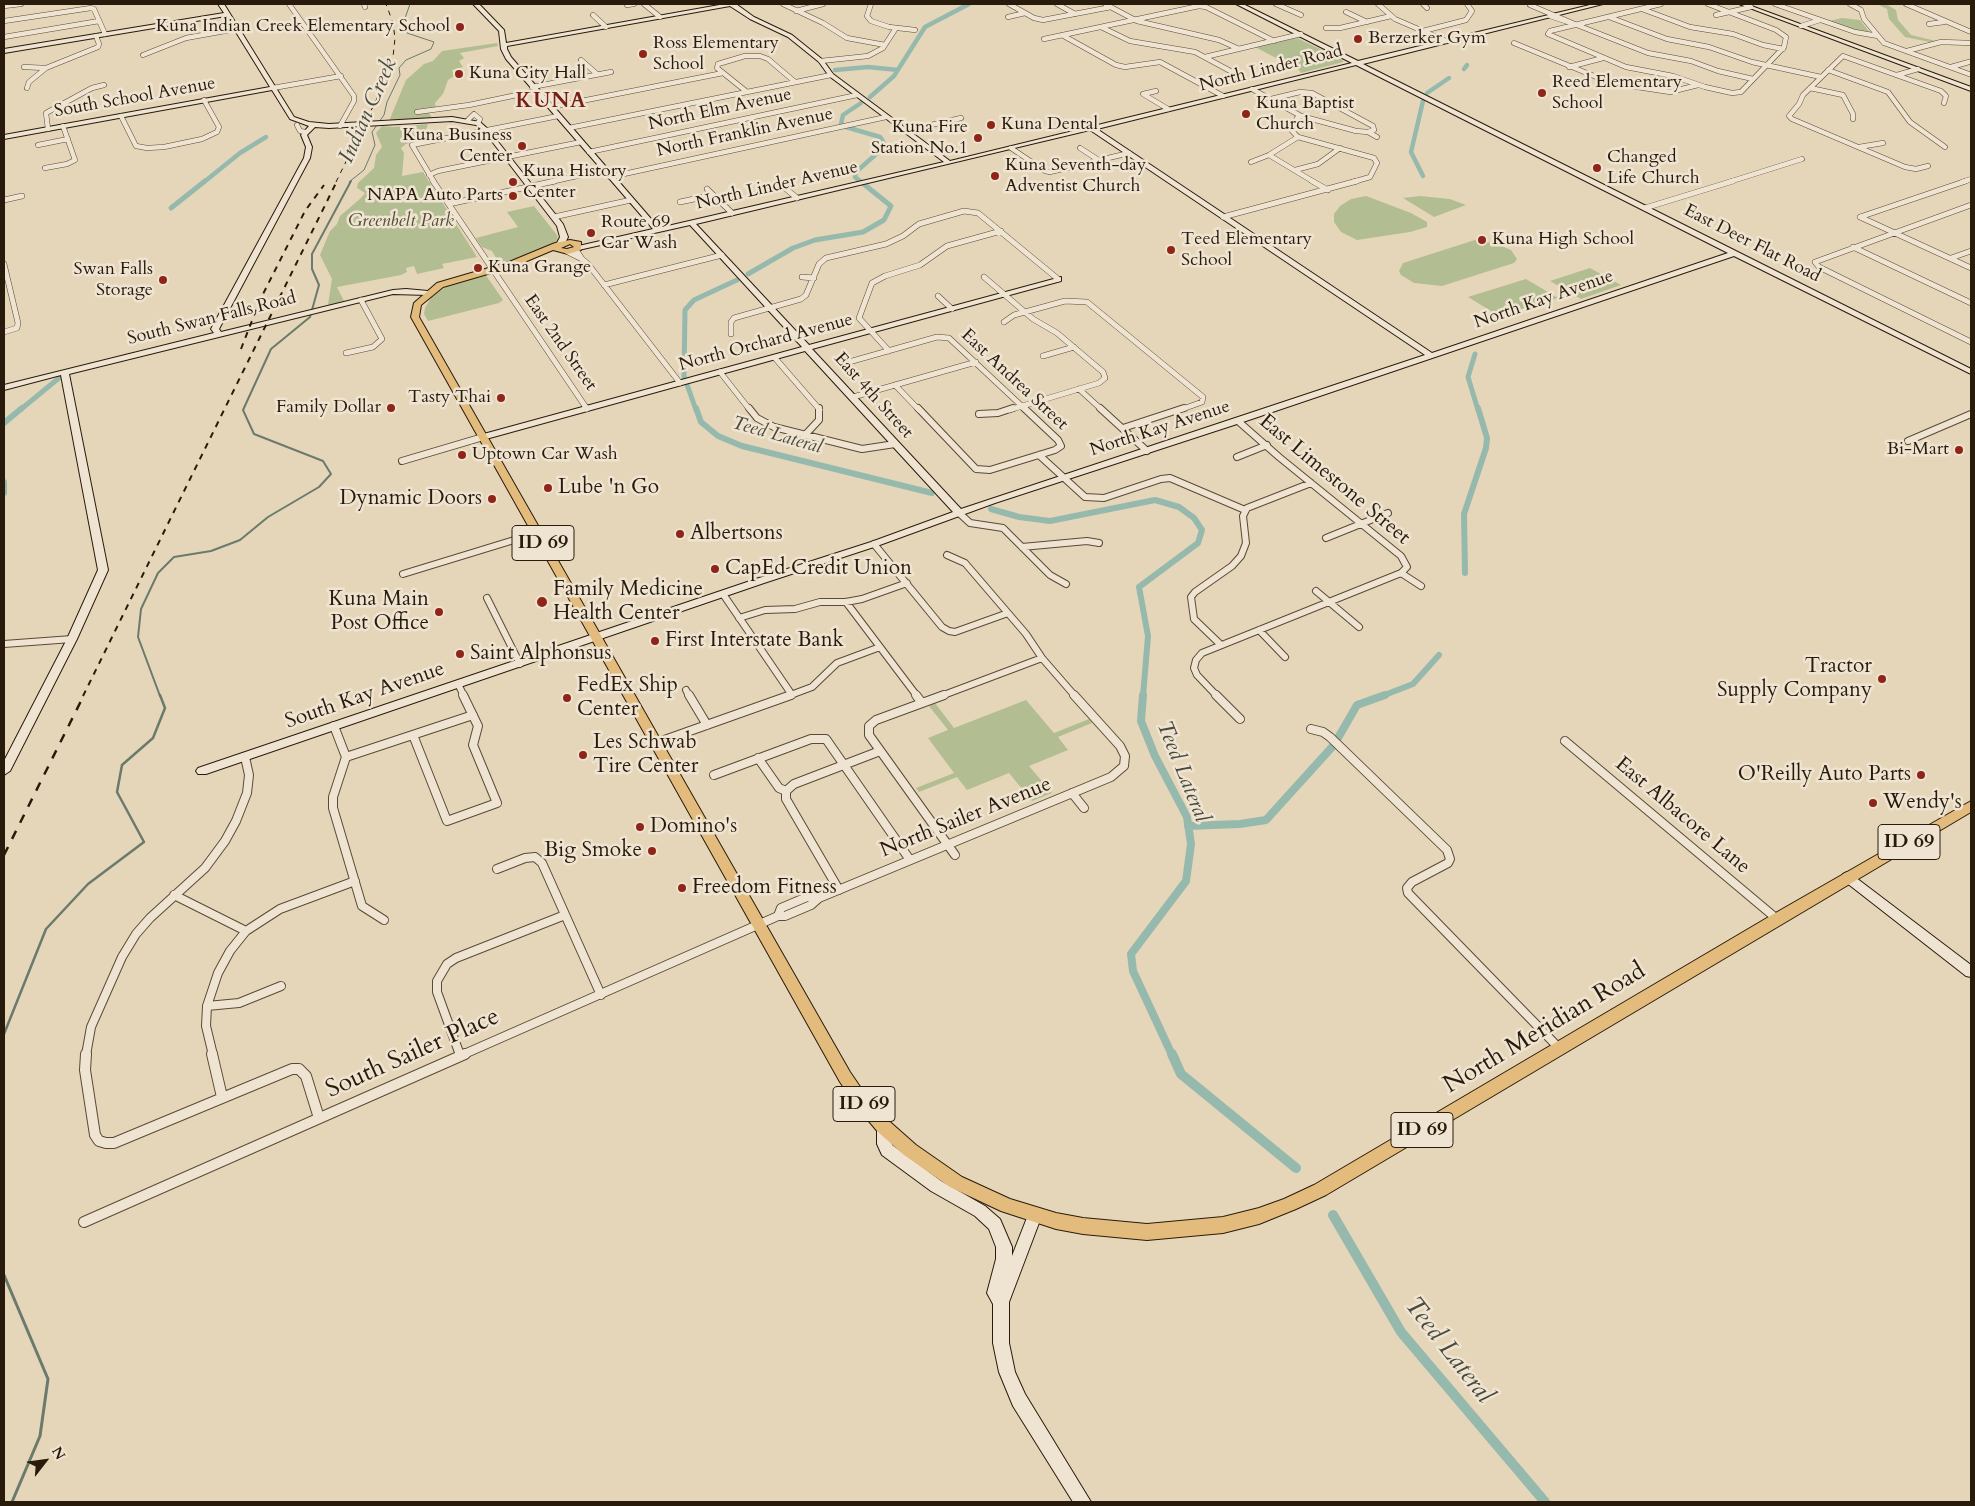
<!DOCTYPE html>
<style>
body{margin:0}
#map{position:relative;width:1975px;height:1506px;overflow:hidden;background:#e6d6b9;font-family:Cardo,serif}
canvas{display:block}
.frame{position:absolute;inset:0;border:5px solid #291b0b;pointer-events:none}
.north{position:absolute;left:20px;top:1436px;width:50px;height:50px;-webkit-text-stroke:4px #efe4d2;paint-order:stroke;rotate:60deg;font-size:14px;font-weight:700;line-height:20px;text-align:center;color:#291b0b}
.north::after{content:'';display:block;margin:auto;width:18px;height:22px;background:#291b0b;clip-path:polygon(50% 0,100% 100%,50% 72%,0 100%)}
</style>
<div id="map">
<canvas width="1975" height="1506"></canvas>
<div class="frame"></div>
<div class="north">N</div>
</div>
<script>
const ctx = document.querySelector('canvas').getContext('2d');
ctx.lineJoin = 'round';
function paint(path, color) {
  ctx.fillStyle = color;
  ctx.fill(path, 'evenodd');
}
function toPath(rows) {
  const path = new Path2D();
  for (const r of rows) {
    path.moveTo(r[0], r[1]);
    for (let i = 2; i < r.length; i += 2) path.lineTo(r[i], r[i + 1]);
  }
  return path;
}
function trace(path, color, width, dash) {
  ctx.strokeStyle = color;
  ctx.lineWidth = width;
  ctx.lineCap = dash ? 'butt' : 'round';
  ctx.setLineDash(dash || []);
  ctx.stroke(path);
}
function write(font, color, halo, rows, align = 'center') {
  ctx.font = font + ' Cardo,serif';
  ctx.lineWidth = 5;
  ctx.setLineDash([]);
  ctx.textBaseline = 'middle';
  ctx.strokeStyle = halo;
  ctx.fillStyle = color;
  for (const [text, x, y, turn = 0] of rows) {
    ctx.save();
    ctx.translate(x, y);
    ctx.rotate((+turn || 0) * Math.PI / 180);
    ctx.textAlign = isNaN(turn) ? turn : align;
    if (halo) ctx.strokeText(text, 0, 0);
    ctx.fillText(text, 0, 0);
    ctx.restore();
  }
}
const green = toPath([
 [1877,4,1886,4,1896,10,1898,20,1911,35,1936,41,1930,42,1905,37,1889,19,1887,9],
 [1842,18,1860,20,1870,33,1858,32,1829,21],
 [1297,38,1343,60,1343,62,1301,73,1299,70,1255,47],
 [497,43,498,46,460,53,464,58,459,61,463,67,452,70,454,76,448,80,443,94,435,103,436,108,429,113,432,118,389,121,406,80,424,64,433,61,442,51],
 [428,124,422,140,406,144,401,148,404,153,402,176,423,172,477,257,442,264,444,268,417,274,414,266,406,268,407,272,401,275,337,287,344,301,328,305,332,279,320,255,330,231,337,224,340,216,361,198,365,193,357,188,358,183,374,168,376,155,382,147,376,133,382,126,393,127],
 [1366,196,1411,213,1427,222,1427,227,1410,232,1357,240,1341,232,1334,222,1334,214,1340,206,1351,199],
 [1420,196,1450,199,1466,205,1434,217,1403,198],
 [534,206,557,235,558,240,529,255,496,264,496,258,492,251,482,247,476,238,518,227,507,212],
 [1481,238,1485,242,1495,243,1511,250,1517,259,1514,263,1442,286,1414,283,1401,275,1399,271,1403,263],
 [1590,268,1621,285,1581,299,1550,281],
 [485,274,503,300,499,303,428,321,424,314,425,308,432,296,449,285],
 [1526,279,1558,298,1499,316,1468,297],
 [1026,700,1054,733,1089,719,1092,723,1058,737,1068,750,1029,766,1052,793,1032,801,1009,773,967,790,957,777,919,792,916,788,954,773,928,738,948,730,929,706,935,703,954,728]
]);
const streamFar3 = toPath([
 [349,182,364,170,375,145,372,132,384,115,387,102,400,75,399,68,406,60,431,49,434,42,407,33,404,21,410,4]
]);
const streamFar2 = toPath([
 [160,696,138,637,141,609,158,573,174,557,211,551,240,540,268,517,319,487,331,474,323,461,254,434,243,410,271,349,310,317,319,285,312,269,312,254,351,181]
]);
const streamFar1 = toPath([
 [4,1034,46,929,88,884,144,842,117,792,122,765,153,738,165,708,160,695]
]);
const stream = toPath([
 [4,1275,48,1379,40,1436,12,1502]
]);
const canalFar4 = toPath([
 [1464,69,1467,65],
 [835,70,868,67,898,70],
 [1427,93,1449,78],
 [870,97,894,76,925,27,969,4],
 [1423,101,1411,152,1423,176],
 [841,124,843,115,861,103],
 [846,127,880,137,884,143,883,148,856,172,855,177,861,182],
 [204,182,240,153,266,137]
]);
const canalFar3 = toPath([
 [171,208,205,181],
 [748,274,793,248,815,240,863,232,884,220,891,206,860,181],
 [1475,354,1468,377,1478,410],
 [20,410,59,378],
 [696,410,684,376,685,310,694,300,737,280]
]);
const canalFar2 = toPath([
 [696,408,701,422,718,436,742,446,932,493],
 [4,423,22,408],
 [4,482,4,493],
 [991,509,1019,517,1050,521,1155,500,1179,507,1194,518,1202,530,1198,543,1139,587,1148,636,1143,696],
 [1465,573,1464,514,1486,448,1487,438,1478,408],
 [1382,696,1413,684,1439,655]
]);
const canalFar1 = toPath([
 [1143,695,1141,721,1155,756,1187,817,1191,844,1186,881,1131,954,1133,971,1172,1055],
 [1338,738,1357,705,1385,695],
 [1188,826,1240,824,1266,820,1333,746]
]);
const canal = toPath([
 [1172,1054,1181,1074,1296,1168],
 [1333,1215,1401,1332,1545,1502]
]);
const streetFar4 = toPath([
 [289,4,354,96,354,101,340,126],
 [364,4,365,7],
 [644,4,660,17],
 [783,4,823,23,847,38,885,45],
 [871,4,867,16,871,21,889,27,915,30],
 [1009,4,1034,18,1043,20,1111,7],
 [1057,4,1075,14],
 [1105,4,1137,21,1219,40,1239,49],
 [1276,4,1301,15],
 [1378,4,1395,19,1446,41],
 [1423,4,1427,8],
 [1661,4,1550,31,1548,34,1626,67,1673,76,1705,87,1732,93,1741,92,1784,47,1786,37,1776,30,1708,4],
 [1775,4,1855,32,1878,36],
 [1850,4,1861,10,1864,19,1884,43,1969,74],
 [1906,4,1971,32],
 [627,5,634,4],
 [1530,5,1577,25,1550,16],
 [4,6,21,4],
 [1642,9,1690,27,1733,34,1763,45,1783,49],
 [796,11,823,4],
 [1346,12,1367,22],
 [593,15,606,27],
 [1716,15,1751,7],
 [1008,17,1025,13],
 [1609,17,1667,39,1709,47,1752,62,1821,77],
 [4,21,91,8,94,9,105,34],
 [1929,24,1944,22],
 [1577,25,1648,53,1691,61,1718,71,1753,79],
 [1801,26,1820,20],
 [1101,27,1130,41,1195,52,1234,73,1231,77,1202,84],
 [1326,28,1340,28,1391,16],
 [1423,31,1466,20,1472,11,1467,4],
 [1062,35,1116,65,1125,67,1160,62,1223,96],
 [4,37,99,21],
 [1044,39,1199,6,1206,7,1274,41],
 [1514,43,1611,83,1670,92,1698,85],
 [1907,51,1941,42,1971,43],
 [143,55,186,38,236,29],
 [1205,57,1301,34],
 [581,60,597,74],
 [821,61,868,56,883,48,896,28],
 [24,67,46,68],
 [1569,67,1603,58],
 [1951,67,1969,62],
 [1828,70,1888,92,1910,122,1945,147],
 [1897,75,1918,69],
 [532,87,611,72],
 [27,88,29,82,46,68,98,47,99,44,96,36],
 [273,88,341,76],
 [1810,88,1843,95,1853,114,1853,119],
 [1252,89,1301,116,1356,131,1368,132,1377,137],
 [1156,91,1143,94,1168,109],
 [747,92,717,68,718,64,745,56,760,56,768,59,795,82],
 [1271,99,1300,92,1312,93,1373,126,1374,130,1368,132],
 [551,107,723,73],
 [417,112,469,105,536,91],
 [121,116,136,146,147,148,164,147,202,139,217,132,219,127,204,100],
 [468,120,474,114,480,119,478,123],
 [297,125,300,131,305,132],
 [569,128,831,75],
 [48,129,46,113,92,88,104,85],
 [905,131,961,118],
 [1298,137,1374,158,1377,163,1370,177,1353,182],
 [38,145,68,139],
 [1859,147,1883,143],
 [1011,148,1045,171,1050,172,1129,153],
 [1080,148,1100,161],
 [589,152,857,95],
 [1269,155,1314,182],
 [1251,162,1269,155,1298,137,1292,131,1297,118,1301,116],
 [1928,166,1916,169,1905,167,1792,119,1789,116,1799,104,1803,95,1843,56,1941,91,1946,96,1944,103],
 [45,168,67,164,75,160,63,126],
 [1295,170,1318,164,1340,148],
 [429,175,438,171,581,142],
 [610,177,886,117],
 [434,182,412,145,558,116],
 [550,182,604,170],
 [1729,182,1802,159],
 [1962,182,1971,179]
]);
const streetFar3 = toPath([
 [433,181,587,409],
 [1312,181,1328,190],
 [777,185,785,188,797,198],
 [707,189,732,213],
 [4,200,22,196],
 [680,202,713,195],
 [449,204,555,181],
 [1971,205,1815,262,1819,267,1971,342],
 [1645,208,1733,181],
 [554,217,631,200],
 [1223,217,1357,181],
 [1860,217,1971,268],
 [1860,217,1966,181],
 [1853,247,1971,303],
 [568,252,582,259,576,250],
 [1951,258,1971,251],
 [582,259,588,264,680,383],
 [4,264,18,323,17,328,4,332],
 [802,277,814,278],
 [984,277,1033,319,1057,333,1103,372,1105,378,1099,383,1009,410],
 [604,285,722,255],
 [938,296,952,309],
 [1004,322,1014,315,1065,301,1087,302,1203,397,1202,402,1180,410],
 [731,334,731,322,734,318,801,299,806,295,819,264,826,258,886,244,903,236,919,224,964,211,978,213,1058,279],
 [889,351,859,318,872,283,885,276,920,265,947,246,1001,231],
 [346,353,373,347,382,339,361,300],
 [1043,356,1074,347],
 [775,358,820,410],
 [849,362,937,337,949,338,1026,410],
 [720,372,750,410],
 [895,385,919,410],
 [1079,389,1102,410],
 [853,397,976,362]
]);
const streetFar2 = toPath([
 [749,408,757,418,774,427,862,449,895,444],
 [918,408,976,469,990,470,1055,450,1061,446,1058,440,1024,408],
 [1100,408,1147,451],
 [979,414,998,413,1013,408],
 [1123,428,1184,408],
 [805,435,819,420,819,408],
 [1908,441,1971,414],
 [1039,455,1085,497,1104,498,1161,479,1170,478,1245,510],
 [1237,457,1267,445],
 [402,461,483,437],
 [958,512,970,523,1003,528,1050,575,1066,584],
 [1326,538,1388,513],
 [874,544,942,627,949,631,955,632,1008,613],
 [1022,547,1087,541,1099,543],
 [947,555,965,563,1026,634,1042,658,1075,696],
 [1401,573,1421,586],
 [403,574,537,533],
 [1316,591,1359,627],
 [723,594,792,695],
 [487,598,520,664],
 [846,602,917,696],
 [739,618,765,610,795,609,820,602,846,602,862,599,907,583],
 [1259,630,1285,657],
 [4,644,72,639],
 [1221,645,1194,619,1191,597,1195,592,1232,566,1241,556,1246,543,1243,516,1247,508,1311,483],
 [458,684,464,696],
 [686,690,689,696],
 [788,696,812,687,837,663,880,647],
 [941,696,1042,658],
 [1217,696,1197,675,1194,668,1196,660,1202,653,1401,573,1407,567,1401,556,1279,457,1238,421]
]);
const streetFar1 = toPath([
 [689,695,707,725],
 [916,695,922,703],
 [944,695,876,720,869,726,869,735,955,855],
 [1216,695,1240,719],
 [334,726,346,757,333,797,333,808,362,906,384,920],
 [1311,729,1323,732,1330,737,1447,850,1450,859,1448,863,1412,882,1407,888,1408,893,1559,1048],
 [413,735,447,821,497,803,473,745,478,726,463,695],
 [1565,741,1777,919],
 [656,743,791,695],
 [346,757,473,715],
 [758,758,779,788,786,791],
 [714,775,811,739,826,739,910,860],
 [786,791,786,799,839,890],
 [786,791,794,784,880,751],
 [1072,793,1084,808],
 [497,869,525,858,535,857,542,863,601,995],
 [174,895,246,931],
 [807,897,819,898,811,905,785,916,778,916,781,908,807,897],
 [819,898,1111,777,1124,766,1125,756,1120,746,1074,695],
 [207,1006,239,1003,281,986],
 [86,1055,91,1027,122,957,136,934,150,918,205,868,225,841,236,821,247,793,249,775,245,757],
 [213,1055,206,1026,207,1006,218,973,230,951,246,931,280,909,355,881],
 [460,1055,437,992,437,981,447,964,456,958,565,915],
 [462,1055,778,916]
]);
const street = toPath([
 [86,1054,85,1070,95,1135,99,1141,106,1143,114,1143,292,1069,299,1069,306,1076,319,1118],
 [212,1054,222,1097],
 [84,1222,465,1054]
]);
const secondary = toPath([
 [218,4,224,4,294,117,309,122,329,124,452,117,480,122,488,129,563,224,568,237,564,245,558,245,557,243,560,237,557,226,484,131,476,125,452,121,329,128,315,127,307,135,312,147,310,158,219,329,221,332,393,290,406,289,428,291,432,293,428,295,393,294,69,374,108,570,77,639,10,771,4,775,4,761,67,639,98,570,61,375,4,390,4,385,214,333,211,329,304,158,306,147,301,135,309,126,290,119,272,90,4,139,4,135,270,87,226,16,4,53,4,49,224,13,218,4],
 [473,4,479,4,504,30,506,43,725,4,736,4,754,17,792,35,823,60,833,74,950,161,1352,63,1236,4,1243,4,1358,61,1594,4,1603,4,1363,64,1971,369,1971,374,1734,256,1237,424,995,503,877,546,764,583,206,774,198,774,196,771,198,768,756,579,871,542,953,512,805,351,486,439,480,439,480,435,802,347,690,225,574,251,574,247,653,229,506,59,501,49,499,31,473,4],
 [730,6,750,19,788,37,819,62,829,76,944,162,659,228,511,57,507,49,507,46,730,6],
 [1356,65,1728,253,1432,353,1097,129,1356,65],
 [1090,130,1425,355,961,509,812,349,1061,281,1061,277,809,345,696,224,1090,130],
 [1739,4,1746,4,1971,87,1971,91,1739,4],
 [1847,872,1851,874,1971,965,1971,977,1966,976,1843,880,1841,877,1843,874,1847,872],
 [884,1121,889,1123,891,1127,892,1145,941,1181,985,1206,1000,1219,1012,1247,1012,1256,1030,1210,1035,1208,1040,1210,1042,1215,1009,1302,1009,1343,1015,1372,1025,1394,1091,1502,1073,1502,1013,1406,999,1372,993,1343,993,1304,987,1293,996,1259,996,1247,989,1229,975,1216,931,1191,882,1155,877,1144,877,1127,879,1123,884,1121]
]);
const primary = toPath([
 [570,240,581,242,581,250,568,254,553,250,515,266,443,287,421,305,419,317,850,1072,867,1097,890,1122,916,1145,962,1177,1010,1199,1056,1213,1083,1218,1147,1224,1223,1217,1259,1208,1284,1199,1314,1185,1772,915,1971,801,1971,812,1326,1195,1296,1209,1259,1224,1223,1233,1147,1240,1083,1234,1056,1229,1001,1211,950,1187,904,1155,878,1132,857,1107,840,1082,411,317,414,303,437,283,509,262,555,243,570,240],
 [570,244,574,247,567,249,561,248,570,244]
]);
const railFar2 = toPath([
 [336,182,387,78,393,57,395,38,393,23,386,4]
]);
const railFar1 = toPath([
 [241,349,260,300,305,211,324,185],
 [83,696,337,181]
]);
const rail = toPath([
 [4,855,84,695]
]);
const markers = [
 [460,27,5,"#8f2418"],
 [1358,39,5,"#8f2418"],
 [643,54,5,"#8f2418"],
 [459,74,5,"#8f2418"],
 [1542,93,5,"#8f2418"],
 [1246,114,5,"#8f2418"],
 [991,125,5,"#8f2418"],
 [978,138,5,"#8f2418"],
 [522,146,5,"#8f2418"],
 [1597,168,5,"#8f2418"],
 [995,176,5,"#8f2418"],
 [513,182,5,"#8f2418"],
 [513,196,5,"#8f2418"],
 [591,233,5,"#8f2418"],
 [1482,240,5,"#8f2418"],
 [1171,250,5,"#8f2418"],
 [478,268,5,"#8f2418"],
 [163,280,5,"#8f2418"],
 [501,398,5,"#8f2418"],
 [391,408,5,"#8f2418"],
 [1959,450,5,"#8f2418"],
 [462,455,5,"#8f2418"],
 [548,488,5,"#8f2418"],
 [492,499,5,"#8f2418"],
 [680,534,5,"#8f2418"],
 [715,569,5,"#8f2418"],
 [542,602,6,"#8f2418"],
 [439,612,5,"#8f2418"],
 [655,641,5,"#8f2418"],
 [460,654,5,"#8f2418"],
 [1882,679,5,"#8f2418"],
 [567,698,5,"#8f2418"],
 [583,755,5,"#8f2418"],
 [1921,775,5,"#8f2418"],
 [1873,803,5,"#8f2418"],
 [640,827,5,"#8f2418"],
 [652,851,5,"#8f2418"],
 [682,888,5,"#8f2418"]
];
const farPoinames = [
 ["Kuna Indian Creek Elementary School",450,27,"right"],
 ["Berzerker Gym",1368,39],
 ["Ross Elementary",653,44],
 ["School",653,65],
 ["Kuna City Hall",469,74],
 ["Reed Elementary",1552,83],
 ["School",1552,104],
 ["Kuna Baptist",1256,104],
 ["Church",1256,125],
 ["Kuna Dental",1001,125],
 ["Kuna Fire",968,128,"right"],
 ["Station No.1",968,149,"right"],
 ["Kuna Business",512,136,"right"],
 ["Center",512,157,"right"],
 ["Changed",1607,158],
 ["Life Church",1607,179],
 ["Kuna Seventh-day",1005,166],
 ["Adventist Church",1005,187],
 ["Kuna History",523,172],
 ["Center",523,193],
 ["NAPA Auto Parts",503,196,"right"],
 ["Route 69",601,223],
 ["Car Wash",601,244],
 ["Teed Elementary",1181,240],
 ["School",1181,261],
 ["Kuna High School",1492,240],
 ["Kuna Grange",488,268],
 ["Swan Falls",153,270,"right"],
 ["Storage",153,291,"right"],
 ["Tasty Thai",491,398,"right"],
 ["Family Dollar",381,408,"right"],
 ["Bi-Mart",1949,450,"right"],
 ["Uptown Car Wash",472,455]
];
const farStreetnames = [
 ["North Linder Road",1271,69,-14],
 ["South School Avenue",135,98,-10],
 ["North Elm Avenue",720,110,-12],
 ["North Franklin Avenue",745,133,-12],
 ["North Linder Avenue",777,186,-13],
 ["East Deer Flat Road",1752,244,27],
 ["North Kay Avenue",1544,300,-19],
 ["South Swan Falls Road",212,319,-14],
 ["East 2nd Street",560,343,55],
 ["North Orchard Avenue",766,343,-15],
 ["East Andrea Street",1014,380,43],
 ["East 4th Street",873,396,48],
 ["North Kay Avenue",1160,429,-18]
];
const farParknames = [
 ["Greenbelt Park",401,222]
];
const farWaternames = [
 ["Teed Lateral",777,436,16]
];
const shields = [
 [543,543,62],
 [1909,842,62],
 [864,1104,62],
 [1422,1130,62]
];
const shieldNames = [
 ["ID 69",543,543],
 ["ID 69",1909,842],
 ["ID 69",864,1104],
 ["ID 69",1422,1130]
];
const farDistrictnames = [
 ["KUNA",551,102]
];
const streetNames = [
 ["East Limestone Street",1334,480,40],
 ["South Kay Avenue",365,696,-19],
 ["East Albacore Lane",1682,816,40],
 ["North Sailer Avenue",966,818,-22]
];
const poiNames = [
 ["Lube 'n Go",558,488],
 ["Dynamic Doors",482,499,"right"],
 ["Albertsons",690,534],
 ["CapEd Credit Union",725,569],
 ["Family Medicine",553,590],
 ["Health Center",553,614],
 ["Kuna Main",429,600,"right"],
 ["Post Office",429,624,"right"],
 ["First Interstate Bank",665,641],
 ["Saint Alphonsus",470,654],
 ["Tractor",1872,667,"right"],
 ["Supply Company",1872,691,"right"],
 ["FedEx Ship",577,686],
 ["Center",577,710],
 ["Les Schwab",593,743],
 ["Tire Center",593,767],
 ["O'Reilly Auto Parts",1911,775,"right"],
 ["Wendy's",1883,803],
 ["Domino's",650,827],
 ["Big Smoke",642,851,"right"],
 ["Freedom Fitness",692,888]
];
const waterNames = [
 ["Indian Creek",369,111,-66],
 ["Teed Lateral",1182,772,68]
];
const nearStreetnames = [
 ["North Meridian Road",1545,1029,-31],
 ["South Sailer Place",413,1054,-24]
];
const nearWaternames = [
 ["Teed Lateral",1448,1351,52]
];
paint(green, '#b2be91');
trace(streamFar3, '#6a7a6c', 1);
trace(streamFar2, '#6a7a6c', 2);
trace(streamFar1, '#6a7a6c', 2.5);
trace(stream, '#6a7a6c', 3);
trace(canalFar4, '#96b9ad', 4.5);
trace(canalFar3, '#96b9ad', 5);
trace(canalFar2, '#96b9ad', 6);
trace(canalFar1, '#96b9ad', 8);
trace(canal, '#96b9ad', 10);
trace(streetFar4, '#584a36', 5.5);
trace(streetFar3, '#584a36', 6);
trace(streetFar2, '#584a36', 8);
trace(streetFar1, '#584a36', 10);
trace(street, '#584a36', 12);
trace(secondary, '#291b0b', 2);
trace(primary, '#291b0b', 2);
trace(streetFar4, '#efe4d2', 4.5);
trace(streetFar3, '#efe4d2', 5);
trace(streetFar2, '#efe4d2', 6);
trace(streetFar1, '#efe4d2', 8);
trace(street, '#efe4d2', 10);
paint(secondary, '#efe4d2');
paint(primary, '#e3bb7c');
trace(railFar2, '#291b0b', 1, [5, 5]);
trace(railFar1, '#291b0b', 2, [6, 6]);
trace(rail, '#291b0b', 2.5, [9, 9]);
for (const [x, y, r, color] of markers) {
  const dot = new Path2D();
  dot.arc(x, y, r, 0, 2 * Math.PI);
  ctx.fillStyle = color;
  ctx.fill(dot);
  trace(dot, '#efe4d2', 2);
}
write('18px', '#291b0b', '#efe4d2', farPoinames, 'left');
write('18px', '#291b0b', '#efe4d2', farStreetnames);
write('italic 18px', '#524c33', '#efe4d2', farParknames);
write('italic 19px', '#4a4a3c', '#efe4d2', farWaternames);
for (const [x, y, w] of shields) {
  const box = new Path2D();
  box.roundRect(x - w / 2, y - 17.5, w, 35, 4);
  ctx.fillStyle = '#efe4d2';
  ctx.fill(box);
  trace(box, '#291b0b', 1);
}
write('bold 20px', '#291b0b', null, shieldNames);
ctx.letterSpacing = '1px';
write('bold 21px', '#7a1f14', '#efe4d2', farDistrictnames);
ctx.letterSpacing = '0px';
write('21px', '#291b0b', '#efe4d2', streetNames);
write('21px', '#291b0b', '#efe4d2', poiNames, 'left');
write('italic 22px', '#4a4a3c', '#efe4d2', waterNames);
write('25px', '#291b0b', '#efe4d2', nearStreetnames);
write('italic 26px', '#4a4a3c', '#efe4d2', nearWaternames);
</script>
